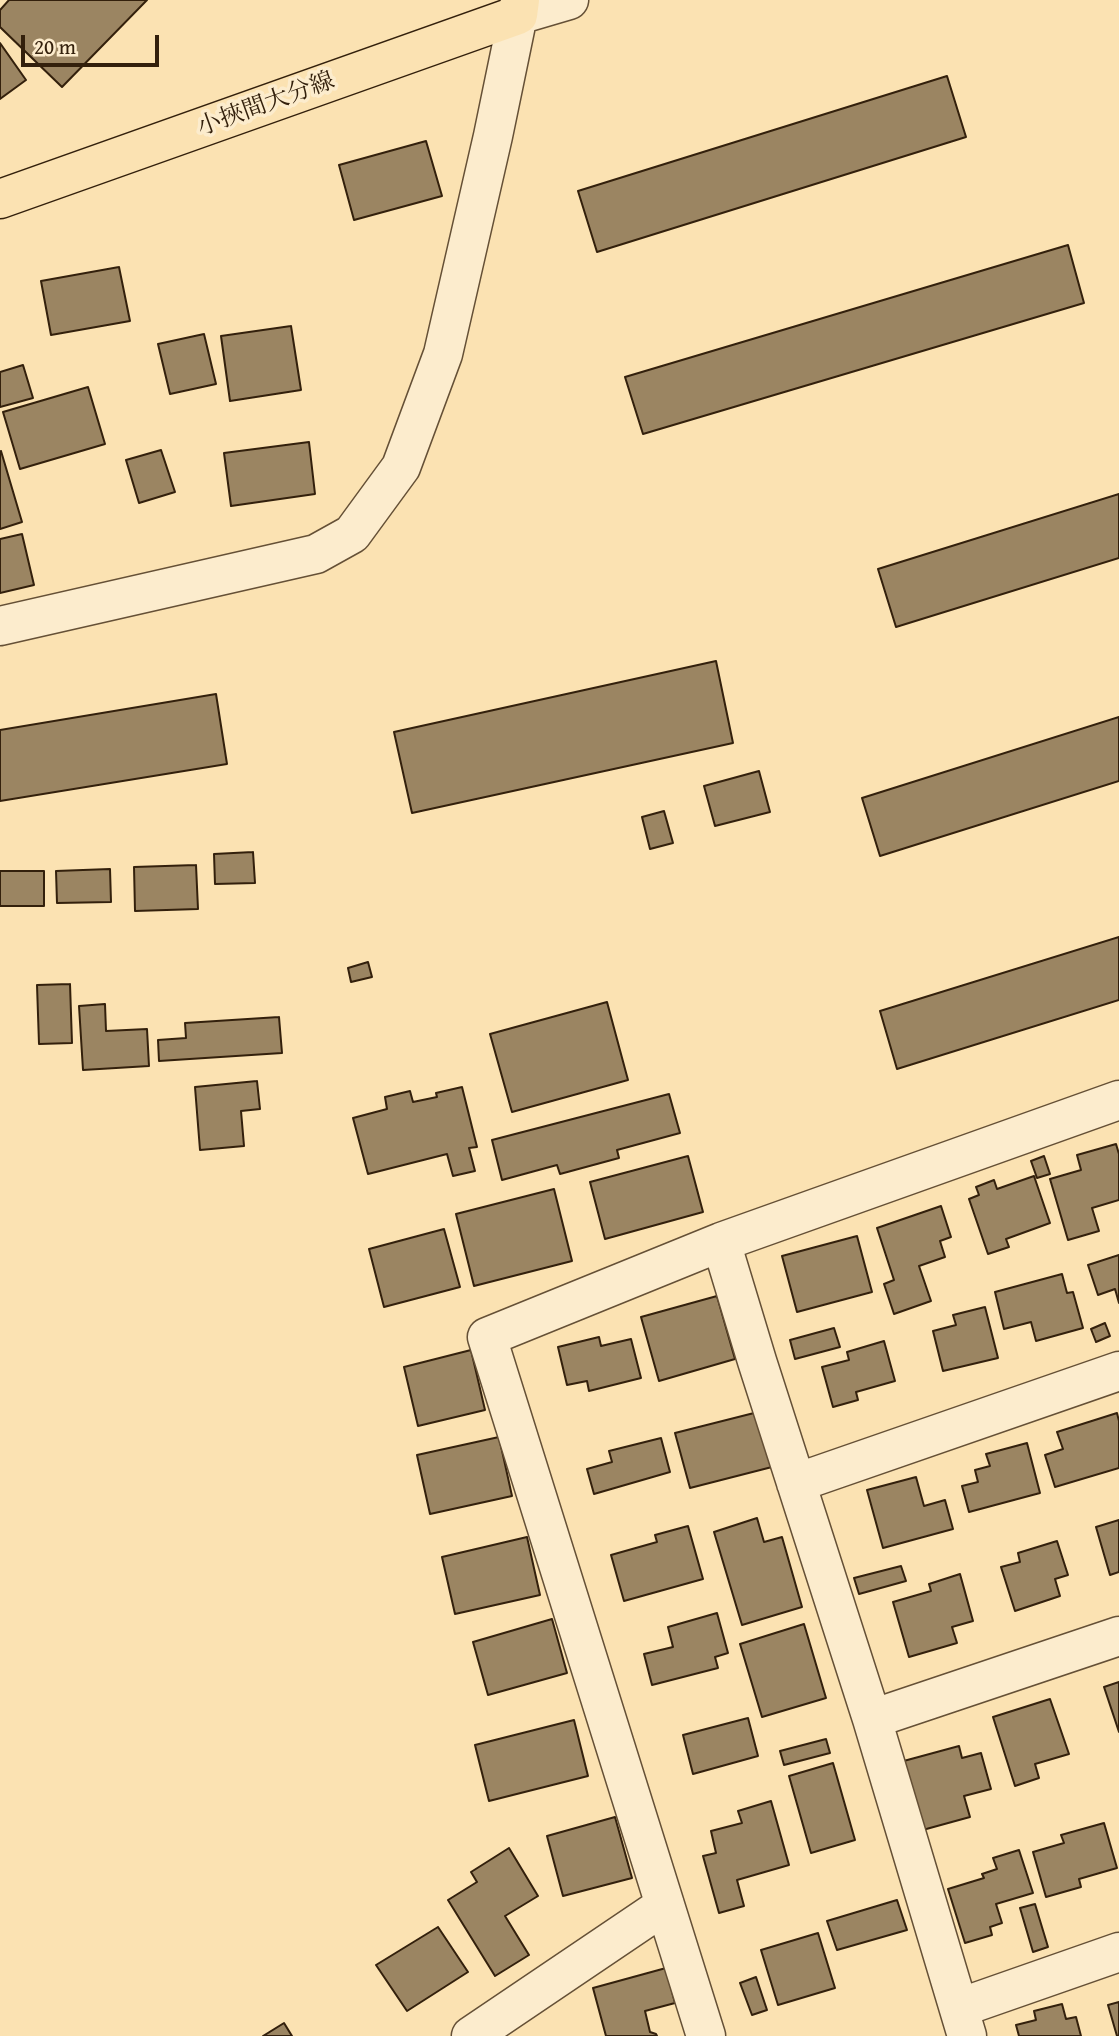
<!DOCTYPE html>
<meta charset="utf-8">
<style>
body{margin:0}
#map{position:relative;width:1119px;height:2036px;overflow:hidden;background:#fbe2b2;font-family:"Gentium Book Plus",serif}
canvas{display:block}
.scale{position:absolute;left:21px;top:35px;width:138px;height:32px;box-sizing:border-box;border:4px solid #33200c;border-top:0;padding-left:9px;font-size:21px;line-height:24px;white-space:nowrap;color:#33200c;-webkit-text-stroke:5px #fceccd;paint-order:stroke}
</style>
<div id="map">
<canvas width="1119" height="2036"></canvas>
<div class="scale">20 m</div>
</div>
<script>
const ctx = document.querySelector('canvas').getContext('2d');
ctx.lineJoin = 'round';
function paint(path, color) {
  ctx.fillStyle = color;
  ctx.fill(path, 'evenodd');
}
function toPath(rows) {
  const path = new Path2D();
  for (const r of rows) {
    path.moveTo(r[0], r[1]);
    for (let i = 2; i < r.length; i += 2) path.lineTo(r[i], r[i + 1]);
  }
  return path;
}
function trace(path, color, width, dash) {
  ctx.strokeStyle = color;
  ctx.lineWidth = width;
  ctx.lineCap = dash ? 'butt' : 'round';
  ctx.setLineDash(dash || []);
  ctx.stroke(path);
}
function write(font, color, halo, rows, align = 'center') {
  ctx.font = font + ' "Gentium Book Plus","Noto Serif JP",serif';
  ctx.lineWidth = 7;
  ctx.setLineDash([]);
  ctx.textBaseline = 'middle';
  ctx.strokeStyle = halo;
  ctx.fillStyle = color;
  for (const [text, x, y, turn = 0] of rows) {
    ctx.save();
    ctx.translate(x, y);
    ctx.rotate((+turn || 0) * Math.PI / 180);
    ctx.textAlign = isNaN(turn) ? turn : align;
    if (halo) ctx.strokeText(text, 0, 0);
    ctx.fillText(text, 0, 0);
    ctx.restore();
  }
}
const building = toPath([
 [9,0,147,0,62,87,0,27,0,10,9,0],
 [0,43,26,80,0,99,0,43],
 [947,76,966,137,597,252,578,191,947,76],
 [426,141,442,196,354,220,339,165,426,141],
 [1068,245,1084,303,643,434,625,377,1068,245],
 [119,267,130,321,51,335,41,281,119,267],
 [291,326,301,390,230,401,221,336,291,326],
 [204,334,216,384,170,394,158,344,204,334],
 [23,365,33,398,0,407,0,372,23,365],
 [88,387,105,444,20,469,3,412,88,387],
 [309,442,315,494,231,506,224,453,309,442],
 [161,450,175,492,139,503,126,460,161,450],
 [1,451,22,522,0,529,0,452,1,451],
 [1119,494,1119,558,896,627,878,569,1119,494],
 [22,534,34,585,0,593,0,539,22,534],
 [716,661,733,743,412,813,394,732,716,661],
 [216,694,227,764,0,801,0,730,216,694],
 [1119,717,1119,781,880,856,862,798,1119,717],
 [759,771,770,812,715,826,704,786,759,771],
 [664,811,673,843,650,849,642,817,664,811],
 [253,852,255,883,215,884,214,854,253,852],
 [196,865,198,909,135,911,134,867,196,865],
 [110,869,111,902,57,903,56,871,110,869],
 [0,871,44,871,44,906,0,906,0,871],
 [1119,937,1119,1000,897,1069,880,1011,1119,937],
 [368,962,372,977,351,982,348,968,368,962],
 [70,984,72,1043,39,1044,37,985,70,984],
 [607,1002,628,1080,512,1112,490,1034,607,1002],
 [105,1004,106,1031,147,1029,149,1066,83,1070,79,1006,105,1004],
 [279,1017,282,1053,159,1061,158,1040,186,1038,185,1023,279,1017],
 [257,1081,260,1109,241,1111,244,1146,200,1150,195,1087,257,1081],
 [462,1087,477,1147,469,1148,475,1171,453,1176,447,1154,368,1174,353,1118,387,1109,385,1097,410,1091,413,1102,437,1097,436,1093,462,1087],
 [669,1094,680,1133,617,1150,619,1158,560,1174,557,1165,502,1180,492,1140,669,1094],
 [1116,1144,1119,1154,1119,1200,1092,1208,1099,1231,1068,1240,1050,1179,1081,1170,1077,1155,1116,1144],
 [688,1156,703,1212,605,1239,590,1182,688,1156],
 [1044,1156,1050,1174,1037,1178,1031,1161,1044,1156],
 [1034,1176,1050,1223,1006,1239,1009,1247,988,1254,969,1199,979,1195,976,1187,994,1180,997,1189,1034,1176],
 [554,1189,572,1261,474,1286,456,1214,554,1189],
 [941,1206,951,1237,940,1241,945,1257,919,1266,931,1301,894,1314,884,1284,894,1280,877,1228,941,1206],
 [444,1229,460,1287,384,1307,369,1249,444,1229],
 [857,1236,872,1292,797,1312,782,1256,857,1236],
 [1119,1255,1119,1303,1115,1289,1098,1295,1088,1265,1119,1255],
 [1062,1274,1067,1293,1073,1292,1083,1328,1036,1341,1031,1322,1004,1329,995,1292,1062,1274],
 [717,1296,735,1359,659,1381,641,1317,717,1296],
 [985,1307,998,1358,943,1371,933,1331,956,1325,953,1315,985,1307],
 [1105,1323,1110,1336,1096,1342,1091,1329,1105,1323],
 [834,1328,840,1347,795,1359,790,1340,834,1328],
 [599,1337,601,1346,631,1339,641,1378,589,1391,587,1381,567,1385,558,1347,599,1337],
 [884,1341,895,1381,856,1392,858,1400,833,1407,822,1367,849,1360,847,1352,884,1341],
 [471,1350,485,1410,418,1426,404,1367,471,1350],
 [758,1412,772,1467,690,1488,675,1433,758,1412],
 [1117,1413,1119,1421,1119,1468,1055,1487,1045,1455,1063,1449,1057,1432,1117,1413],
 [499,1437,512,1496,430,1514,417,1455,499,1437],
 [661,1438,670,1472,594,1494,587,1469,612,1462,609,1451,661,1438],
 [1027,1443,1040,1493,969,1512,962,1486,978,1482,975,1470,990,1466,986,1454,1027,1443],
 [916,1477,924,1506,945,1500,953,1529,883,1548,867,1490,916,1477],
 [757,1518,764,1542,782,1537,802,1607,742,1625,714,1532,757,1518],
 [1119,1520,1119,1572,1110,1575,1096,1527,1119,1520],
 [688,1526,703,1579,624,1601,611,1555,657,1542,655,1535,688,1526],
 [527,1537,540,1595,455,1614,442,1557,527,1537],
 [1057,1541,1068,1575,1055,1579,1060,1596,1015,1611,1001,1567,1020,1562,1018,1553,1057,1541],
 [901,1566,906,1581,859,1594,854,1578,901,1566],
 [960,1574,973,1621,952,1627,957,1643,909,1657,893,1602,931,1591,929,1584,960,1574],
 [717,1613,728,1653,715,1657,718,1668,652,1685,644,1654,673,1647,668,1627,717,1613],
 [552,1619,567,1673,488,1695,473,1642,552,1619],
 [804,1624,826,1698,762,1717,740,1644,804,1624],
 [1119,1682,1119,1732,1104,1687,1119,1682],
 [1050,1699,1069,1754,1035,1764,1039,1778,1015,1786,993,1717,1050,1699],
 [748,1718,758,1756,693,1774,683,1735,748,1718],
 [574,1720,588,1776,489,1801,475,1745,574,1720],
 [826,1739,830,1753,784,1765,780,1751,826,1739],
 [959,1746,962,1758,981,1753,991,1789,964,1796,970,1817,919,1831,900,1762,959,1746],
 [833,1763,855,1840,811,1853,789,1776,833,1763],
 [771,1801,789,1865,737,1880,744,1906,719,1913,703,1856,716,1853,711,1831,742,1823,738,1811,771,1801],
 [615,1817,632,1878,563,1896,547,1836,615,1817],
 [1104,1823,1117,1868,1079,1879,1081,1887,1046,1897,1033,1852,1064,1843,1061,1835,1104,1823],
 [509,1848,538,1896,505,1916,529,1955,495,1976,448,1900,477,1882,471,1872,509,1848],
 [1019,1850,1033,1893,996,1904,1002,1923,990,1927,992,1935,965,1943,948,1889,984,1878,982,1874,997,1869,993,1858,1019,1850],
 [897,1900,907,1930,837,1950,827,1921,897,1900],
 [1035,1904,1048,1947,1033,1952,1020,1908,1035,1904],
 [438,1927,468,1972,407,2011,376,1965,438,1927],
 [818,1933,835,1988,778,2005,761,1950,818,1933],
 [666,1968,675,2003,645,2011,650,2032,656,2034,657,2036,606,2036,593,1988,666,1968],
 [756,1977,767,2010,752,2015,740,1983,756,1977],
 [1119,2002,1119,2036,1117,2036,1108,2005,1119,2002],
 [1062,2004,1066,2019,1076,2017,1081,2036,1019,2036,1016,2025,1036,2020,1034,2011,1062,2004],
 [284,2023,292,2036,263,2036,284,2023]
]);
const minor = toPath([
 [0,626,316,554,352,534,401,467,443,354,493,136,518,15,569,0],
 [721,1242,757,1361,872,1719,967,2036],
 [796,1483,1119,1371],
 [872,1719,1119,1636],
 [959,2008,1119,1952],
 [471,2036,665,1905],
 [706,2036,487,1337,721,1242,1119,1100]
]);
const major = toPath([
 [0,199,518,15,520,0]
]);
const streetNames = [
 ["小挾間大分線",266,105,-20]
];
paint(building, '#9b8562');
trace(building, '#33200c', 2);
trace(minor, '#655036', 41);
trace(major, '#33200c', 41);
trace(minor, '#fceccd', 38);
trace(major, '#fbe2b2', 38);
write('24px', '#33200c', '#fceccd', streetNames);
</script>
